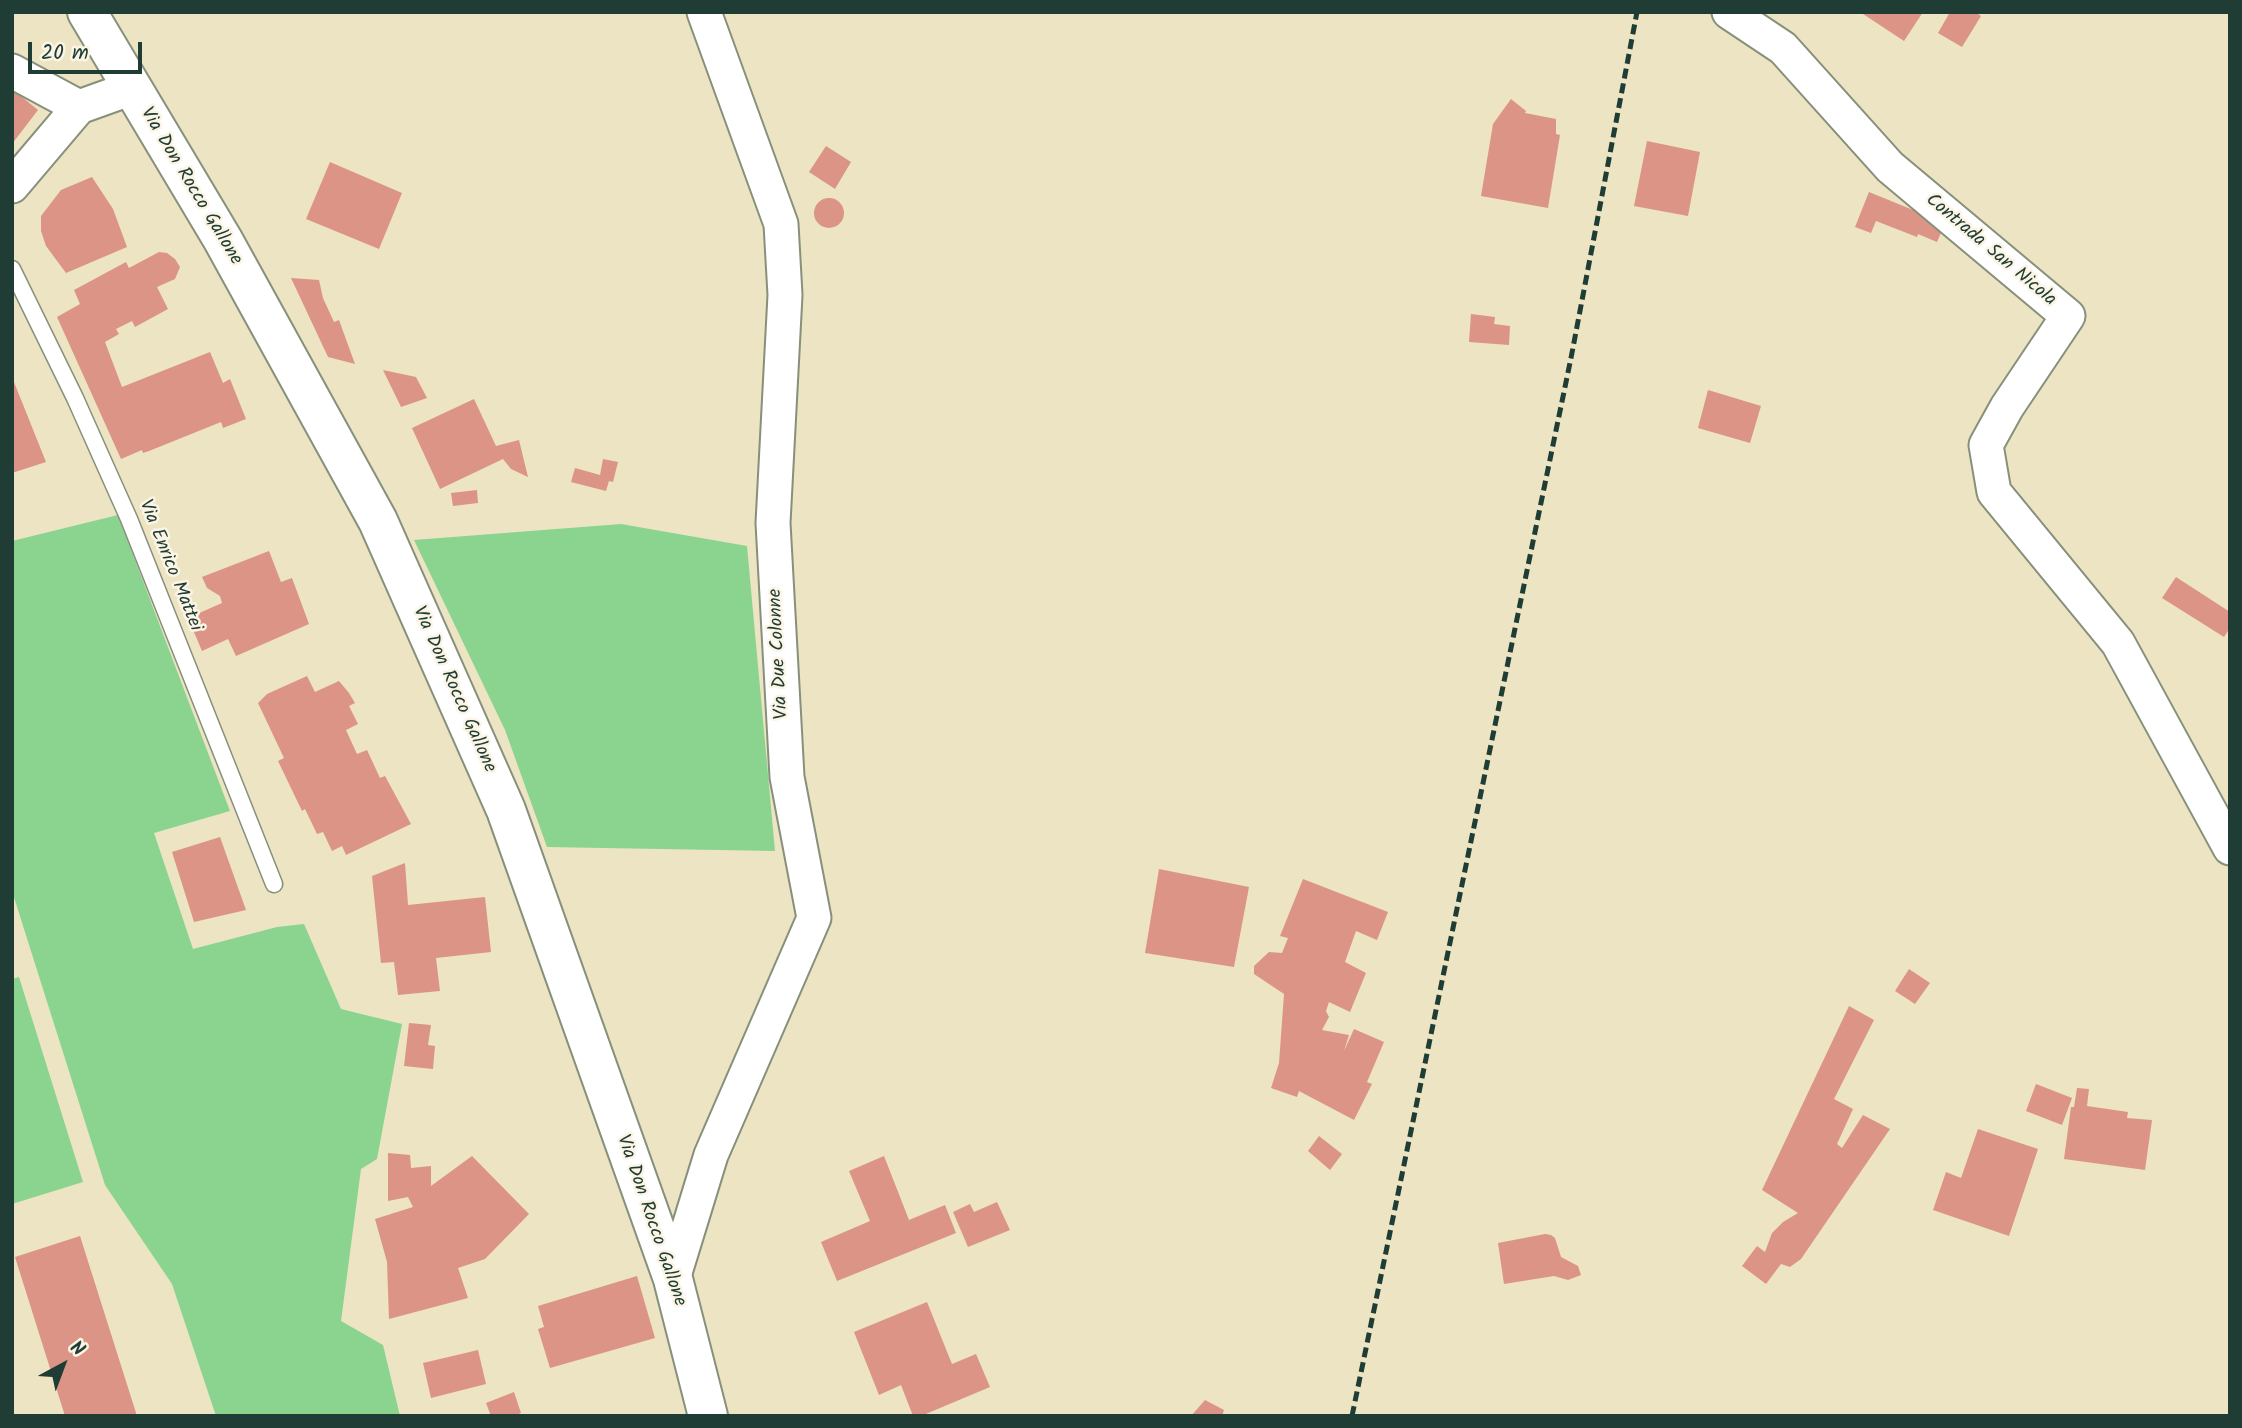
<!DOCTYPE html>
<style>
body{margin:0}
#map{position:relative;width:2242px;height:1428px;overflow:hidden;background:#ece4c2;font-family:Kalam,sans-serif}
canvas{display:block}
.frame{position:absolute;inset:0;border:14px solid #1f3d34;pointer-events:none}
.north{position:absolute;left:28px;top:1330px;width:70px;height:70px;-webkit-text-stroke:5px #fcf5e5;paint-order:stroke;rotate:41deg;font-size:19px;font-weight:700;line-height:28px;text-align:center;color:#1f3d34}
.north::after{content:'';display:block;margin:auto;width:24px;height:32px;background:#1f3d34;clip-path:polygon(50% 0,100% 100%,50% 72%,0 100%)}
.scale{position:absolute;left:28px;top:42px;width:114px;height:32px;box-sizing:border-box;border:4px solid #1f3d34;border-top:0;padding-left:9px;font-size:21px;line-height:24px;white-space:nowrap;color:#1f3d34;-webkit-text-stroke:5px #fcf5e5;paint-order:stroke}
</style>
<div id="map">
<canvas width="2242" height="1428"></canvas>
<div class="frame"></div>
<div class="north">N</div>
<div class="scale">20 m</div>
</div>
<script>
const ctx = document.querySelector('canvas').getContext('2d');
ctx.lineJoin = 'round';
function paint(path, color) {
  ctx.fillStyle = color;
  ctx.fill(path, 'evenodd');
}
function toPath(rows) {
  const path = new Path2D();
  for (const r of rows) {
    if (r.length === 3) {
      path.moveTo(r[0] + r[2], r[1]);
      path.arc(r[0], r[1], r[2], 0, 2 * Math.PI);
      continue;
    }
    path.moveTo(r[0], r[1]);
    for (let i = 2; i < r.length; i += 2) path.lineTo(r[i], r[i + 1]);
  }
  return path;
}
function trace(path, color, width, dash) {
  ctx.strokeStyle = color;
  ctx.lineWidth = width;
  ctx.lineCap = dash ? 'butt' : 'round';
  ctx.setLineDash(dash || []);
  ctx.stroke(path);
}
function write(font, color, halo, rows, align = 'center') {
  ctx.font = font + ' Kalam,sans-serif';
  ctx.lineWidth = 5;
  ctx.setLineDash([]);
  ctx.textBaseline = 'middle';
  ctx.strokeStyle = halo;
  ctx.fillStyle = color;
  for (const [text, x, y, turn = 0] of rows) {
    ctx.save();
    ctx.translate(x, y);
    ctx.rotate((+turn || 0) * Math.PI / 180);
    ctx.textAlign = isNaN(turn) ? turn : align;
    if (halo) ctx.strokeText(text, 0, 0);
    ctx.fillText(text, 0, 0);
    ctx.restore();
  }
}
const green = toPath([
 [118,515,230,811,154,833,193,949,277,927,304,924,341,1009,402,1024,377,1159,361,1169,341,1321,383,1345,400,1416,216,1416,172,1284,105,1185,12,891,12,541],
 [621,524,747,546,775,851,547,847,505,730,414,540],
 [19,977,83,1182,12,1204,12,979]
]);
const building = toPath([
 [1860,12,1923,12,1904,41],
 [1950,12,1975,12,1981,16,1962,47,1938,33],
 [12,89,38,110,12,144],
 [1511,99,1526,111,1525,113,1556,119,1556,134,1560,135,1548,208,1481,196,1493,124],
 [1647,141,1700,152,1688,216,1634,206],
 [826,146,851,162,835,189,809,172],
 [330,162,402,193,379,249,306,219],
 [92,177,113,209,127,247,66,273,46,246,41,231,41,216,61,190],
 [1869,192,1945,223,1937,242,1918,234,1917,237,1876,221,1871,233,1855,227],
 [829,213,15],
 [159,252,167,253,175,259,180,267,175,279,157,287,168,309,135,327,132,321,116,329,119,334,105,342,122,387,210,352,223,383,230,379,246,419,223,428,221,422,149,451,143,453,142,450,121,459,57,317,80,304,74,290,126,262,129,268],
 [291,278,319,280,323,298,334,322,339,320,355,364,328,357],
 [1471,314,1495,317,1494,324,1510,326,1509,345,1469,342],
 [383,370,416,377,427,398,401,407],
 [12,377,46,462,12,473],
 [1708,390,1761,406,1750,443,1698,428],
 [474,399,496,446,519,440,528,477,511,469,503,459,440,489,412,428],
 [603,459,618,462,613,482,609,481,606,491,571,482,575,468,600,475],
 [477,490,478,503,453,506,451,493],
 [269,551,281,582,292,578,309,624,236,656,228,639,202,651,188,618,222,603,220,596,207,588,202,577],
 [2176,577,2230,612,2230,628,2224,637,2162,598],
 [307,676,315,692,339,681,349,693,355,703,349,706,358,724,346,730,357,754,367,750,380,778,385,776,411,824,346,855,342,846,332,851,323,832,317,834,305,809,302,811,278,761,284,758,258,703,267,694],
 [220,837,246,910,194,922,172,852],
 [405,863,408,905,485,897,491,952,436,958,440,991,398,995,394,962,381,963,372,876],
 [1159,869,1249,887,1234,967,1145,953],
 [1303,879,1388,912,1377,940,1356,931,1345,962,1366,973,1350,1012,1329,1002,1326,1011,1329,1017,1322,1030,1349,1035,1344,1051,1354,1029,1384,1042,1367,1082,1372,1084,1354,1120,1299,1091,1297,1097,1271,1088,1279,1063,1284,994,1254,974,1254,966,1269,952,1282,953,1288,938,1280,936],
 [1909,969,1930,983,1915,1004,1895,991],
 [1849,1006,1874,1020,1834,1099,1853,1109,1837,1144,1842,1148,1863,1115,1890,1129,1801,1259,1790,1267,1781,1264,1766,1284,1742,1266,1757,1246,1765,1252,1772,1233,1783,1222,1798,1213,1762,1190],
 [409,1023,431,1025,428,1045,435,1046,433,1069,404,1066],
 [2036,1084,2072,1098,2062,1125,2026,1111],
 [2077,1088,2089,1089,2087,1106,2128,1112,2127,1118,2152,1120,2145,1170,2064,1159,2071,1107,2074,1107],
 [1978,1129,2038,1149,2009,1236,1933,1210,1946,1172,1961,1178],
 [1319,1136,1342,1154,1330,1170,1308,1151],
 [388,1153,410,1155,411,1168,431,1166,431,1186,472,1156,529,1214,485,1259,458,1268,468,1298,389,1319,387,1262,375,1219,413,1207,408,1197,388,1201],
 [884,1156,909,1220,945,1205,956,1233,837,1281,821,1242,870,1221,849,1171],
 [997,1202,1010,1230,968,1247,953,1212,970,1204,974,1212],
 [1545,1234,1551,1235,1555,1238,1561,1257,1578,1266,1581,1275,1568,1280,1554,1276,1504,1284,1498,1243],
 [80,1236,137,1416,65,1416,15,1257],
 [637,1276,655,1338,550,1368,538,1329,544,1327,538,1306],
 [927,1302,952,1364,976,1354,990,1387,921,1416,913,1416,901,1385,879,1395,854,1332],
 [478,1350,486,1384,431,1398,423,1363],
 [514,1392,521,1413,513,1416,491,1416,486,1403],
 [1205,1400,1224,1410,1222,1416,1191,1416]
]);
const service = toPath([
 [12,269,75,398,129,519,274,884]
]);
const minor = toPath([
 [1729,12,1783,48,1890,167,2068,316,2007,407,1986,445,1994,492,2118,643,2230,848],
 [12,71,79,107,132,88],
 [12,186,79,107],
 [673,1279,711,1155,814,918,787,777,773,523,785,295,781,224,704,12]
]);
const secondary = toPath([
 [87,12,223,240,378,521,506,810,673,1279,708,1416]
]);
const rail = toPath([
 [1352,1416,1571,358,1637,12]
]);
const streetNames = [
 ["Via Don Rocco Gallone",190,187,59],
 ["Contrada San Nicola",1990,251,40],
 ["Via Enrico Mattei",169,566,68],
 ["Via Due Colonne",780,654,-93],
 ["Via Don Rocco Gallone",453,690,66],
 ["Via Don Rocco Gallone",650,1221,71]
];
paint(green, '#8ad490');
paint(building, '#db9486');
trace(service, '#86907b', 19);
trace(minor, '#86907b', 37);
trace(secondary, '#86907b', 42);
trace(service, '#fff', 16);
trace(minor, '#fff', 33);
trace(secondary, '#fff', 38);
trace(rail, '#1f3d34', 5, [10, 5]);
write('19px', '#1f3d34', '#fcf5e5', streetNames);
</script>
